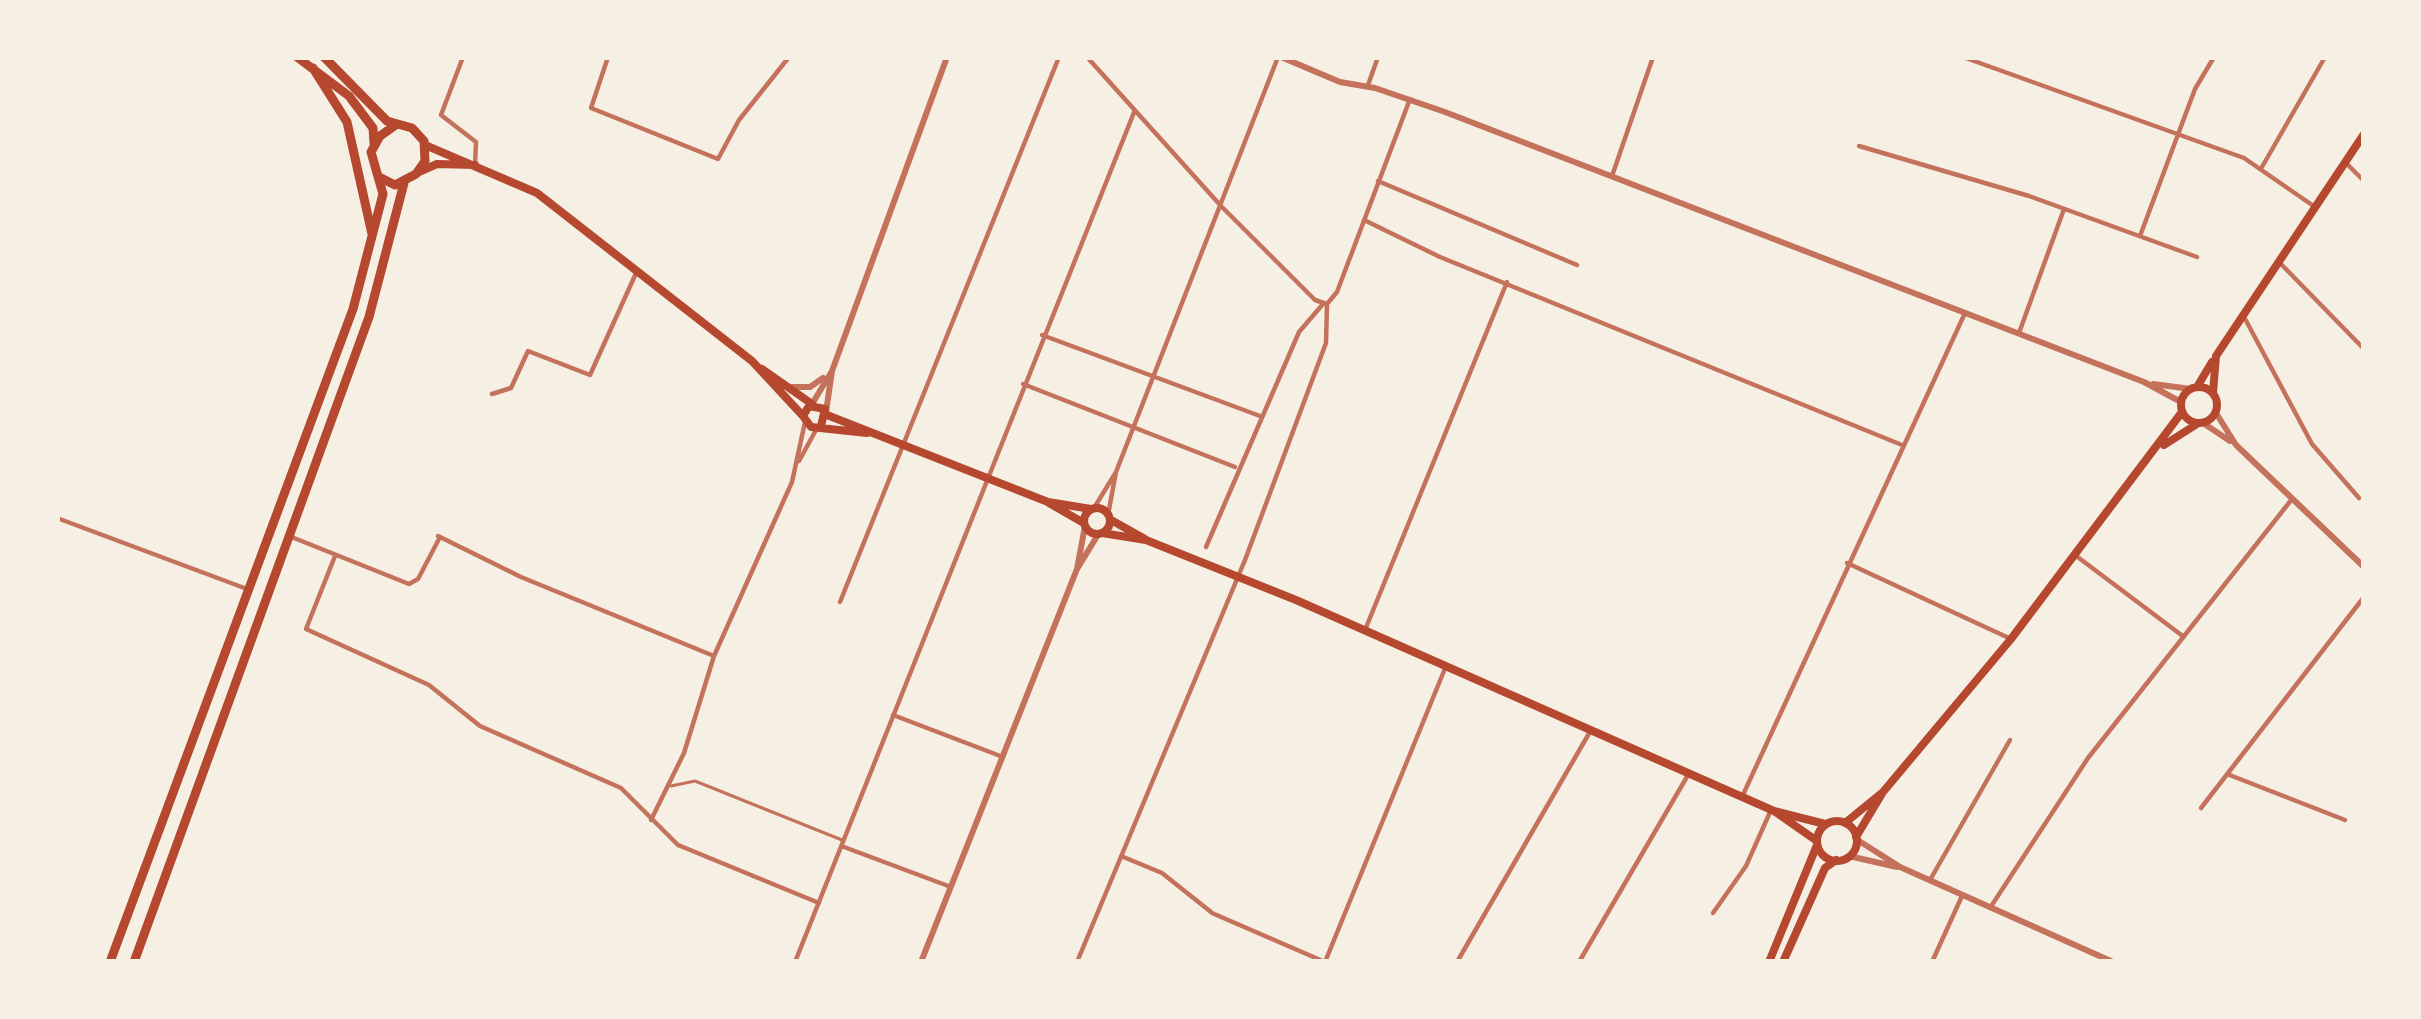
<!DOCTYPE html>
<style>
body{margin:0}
#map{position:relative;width:2421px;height:1019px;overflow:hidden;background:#f6efe4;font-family:Ubuntu,sans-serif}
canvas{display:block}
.frame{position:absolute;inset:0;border:60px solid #f6efe4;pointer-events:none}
</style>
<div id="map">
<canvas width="2421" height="1019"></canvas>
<div class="frame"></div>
</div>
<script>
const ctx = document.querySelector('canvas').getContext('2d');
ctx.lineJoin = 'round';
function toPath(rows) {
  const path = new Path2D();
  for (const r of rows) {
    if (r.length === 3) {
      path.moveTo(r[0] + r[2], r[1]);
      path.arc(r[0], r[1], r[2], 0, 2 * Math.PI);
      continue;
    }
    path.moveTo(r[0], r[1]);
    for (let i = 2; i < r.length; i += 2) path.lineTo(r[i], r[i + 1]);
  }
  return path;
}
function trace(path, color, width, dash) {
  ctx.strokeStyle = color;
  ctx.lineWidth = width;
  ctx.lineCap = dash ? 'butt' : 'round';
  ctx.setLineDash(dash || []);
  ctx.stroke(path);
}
const service = toPath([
 [671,786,695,781,842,840]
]);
const minor = toPath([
 [463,57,441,115,476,142,475,165],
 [608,57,591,108,718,159,739,120,789,57],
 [796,57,854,57],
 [1087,57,1221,206,1315,300,1327,304],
 [1963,57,2244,158,2315,207],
 [1368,85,1378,57],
 [1859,146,2029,196,2197,257],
 [2345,162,2364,181],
 [2262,167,2325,57],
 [1612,176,1653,57],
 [1378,181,1577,265],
 [1364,220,1440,257,1902,445],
 [2140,236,2195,89,2214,57],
 [2280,263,2364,349],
 [2243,315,2312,444,2359,498],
 [2019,333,2064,209],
 [1042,335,1260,416],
 [1023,384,1235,467],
 [492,394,511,388,528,351,590,375,637,271],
 [799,461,816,430],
 [1094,508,1116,472],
 [1108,515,1116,472,1278,57],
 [57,518,247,589],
 [289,536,409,584,418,579,439,539],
 [438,536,521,577,714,656],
 [1206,547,1299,332,1323,304],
 [2075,555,2184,637],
 [335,556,306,629,429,685,480,726,621,788,678,845,819,903],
 [1847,563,2011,639],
 [840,602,1059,57],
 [1365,630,1507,282],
 [893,715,1003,757],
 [2227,774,2345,820],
 [1742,797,1965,313],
 [2201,808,2364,597],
 [651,820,684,753,714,656,792,482,805,422],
 [844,847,951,887],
 [1121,856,1162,873,1211,912],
 [1930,880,2010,740],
 [1990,908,2088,758,2292,499],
 [1212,913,1325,962],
 [1713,913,1746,866,1771,810],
 [795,962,1135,110],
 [1077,962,1245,560,1326,343,1327,304,1337,292,1410,99],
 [1325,962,1446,666],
 [1457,962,1591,730],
 [1579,962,1688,775],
 [1932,962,1962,896]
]);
const tertiary = toPath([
 [1281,57,1340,82,1375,88,1445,112,2144,382,2181,402],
 [2153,384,2191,389],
 [792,387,810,387,823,378],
 [812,404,832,371,947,57],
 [826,412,832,371],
 [2216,413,2236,445,2364,567],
 [2203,423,2230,441],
 [1077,569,1099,533],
 [1856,839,1900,867,2113,962],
 [1849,856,1897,867],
 [921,962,1077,569,1085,526]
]);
const secondary = toPath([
 [425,145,537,193,752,361,803,416],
 [419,172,437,164,475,165],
 [762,369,812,404],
 [2199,405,18],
 [2197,387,2212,362],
 [2213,393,2216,356,2364,134],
 [827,415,1048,502,1091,509],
 [821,426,825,409,809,406,803,416,811,427,867,433],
 [2164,445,2197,424],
 [1049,503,1082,522],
 [1097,521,13],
 [1111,520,1145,539],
 [1102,533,1146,540,1296,600,1774,811,1817,841],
 [1774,811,1825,824],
 [1837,841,20],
 [1845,823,1883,792],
 [1856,837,1883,792,2011,639,2182,412],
 [1769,962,1817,845],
 [1783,962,1825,868,1836,860]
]);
const trunk = toPath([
 [297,57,349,96,373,128,374,143],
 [324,57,387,121,412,128,424,141,425,161,416,174,395,185,379,177],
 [313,68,347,122,372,234],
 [110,962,353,309,383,194,371,152,380,136,397,124],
 [134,962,369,317,404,183]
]);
trace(service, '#c5725c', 3);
trace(minor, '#c5725c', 4.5);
trace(tertiary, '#c5725c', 6);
trace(secondary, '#b5482f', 8);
trace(trunk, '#b5482f', 9);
</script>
